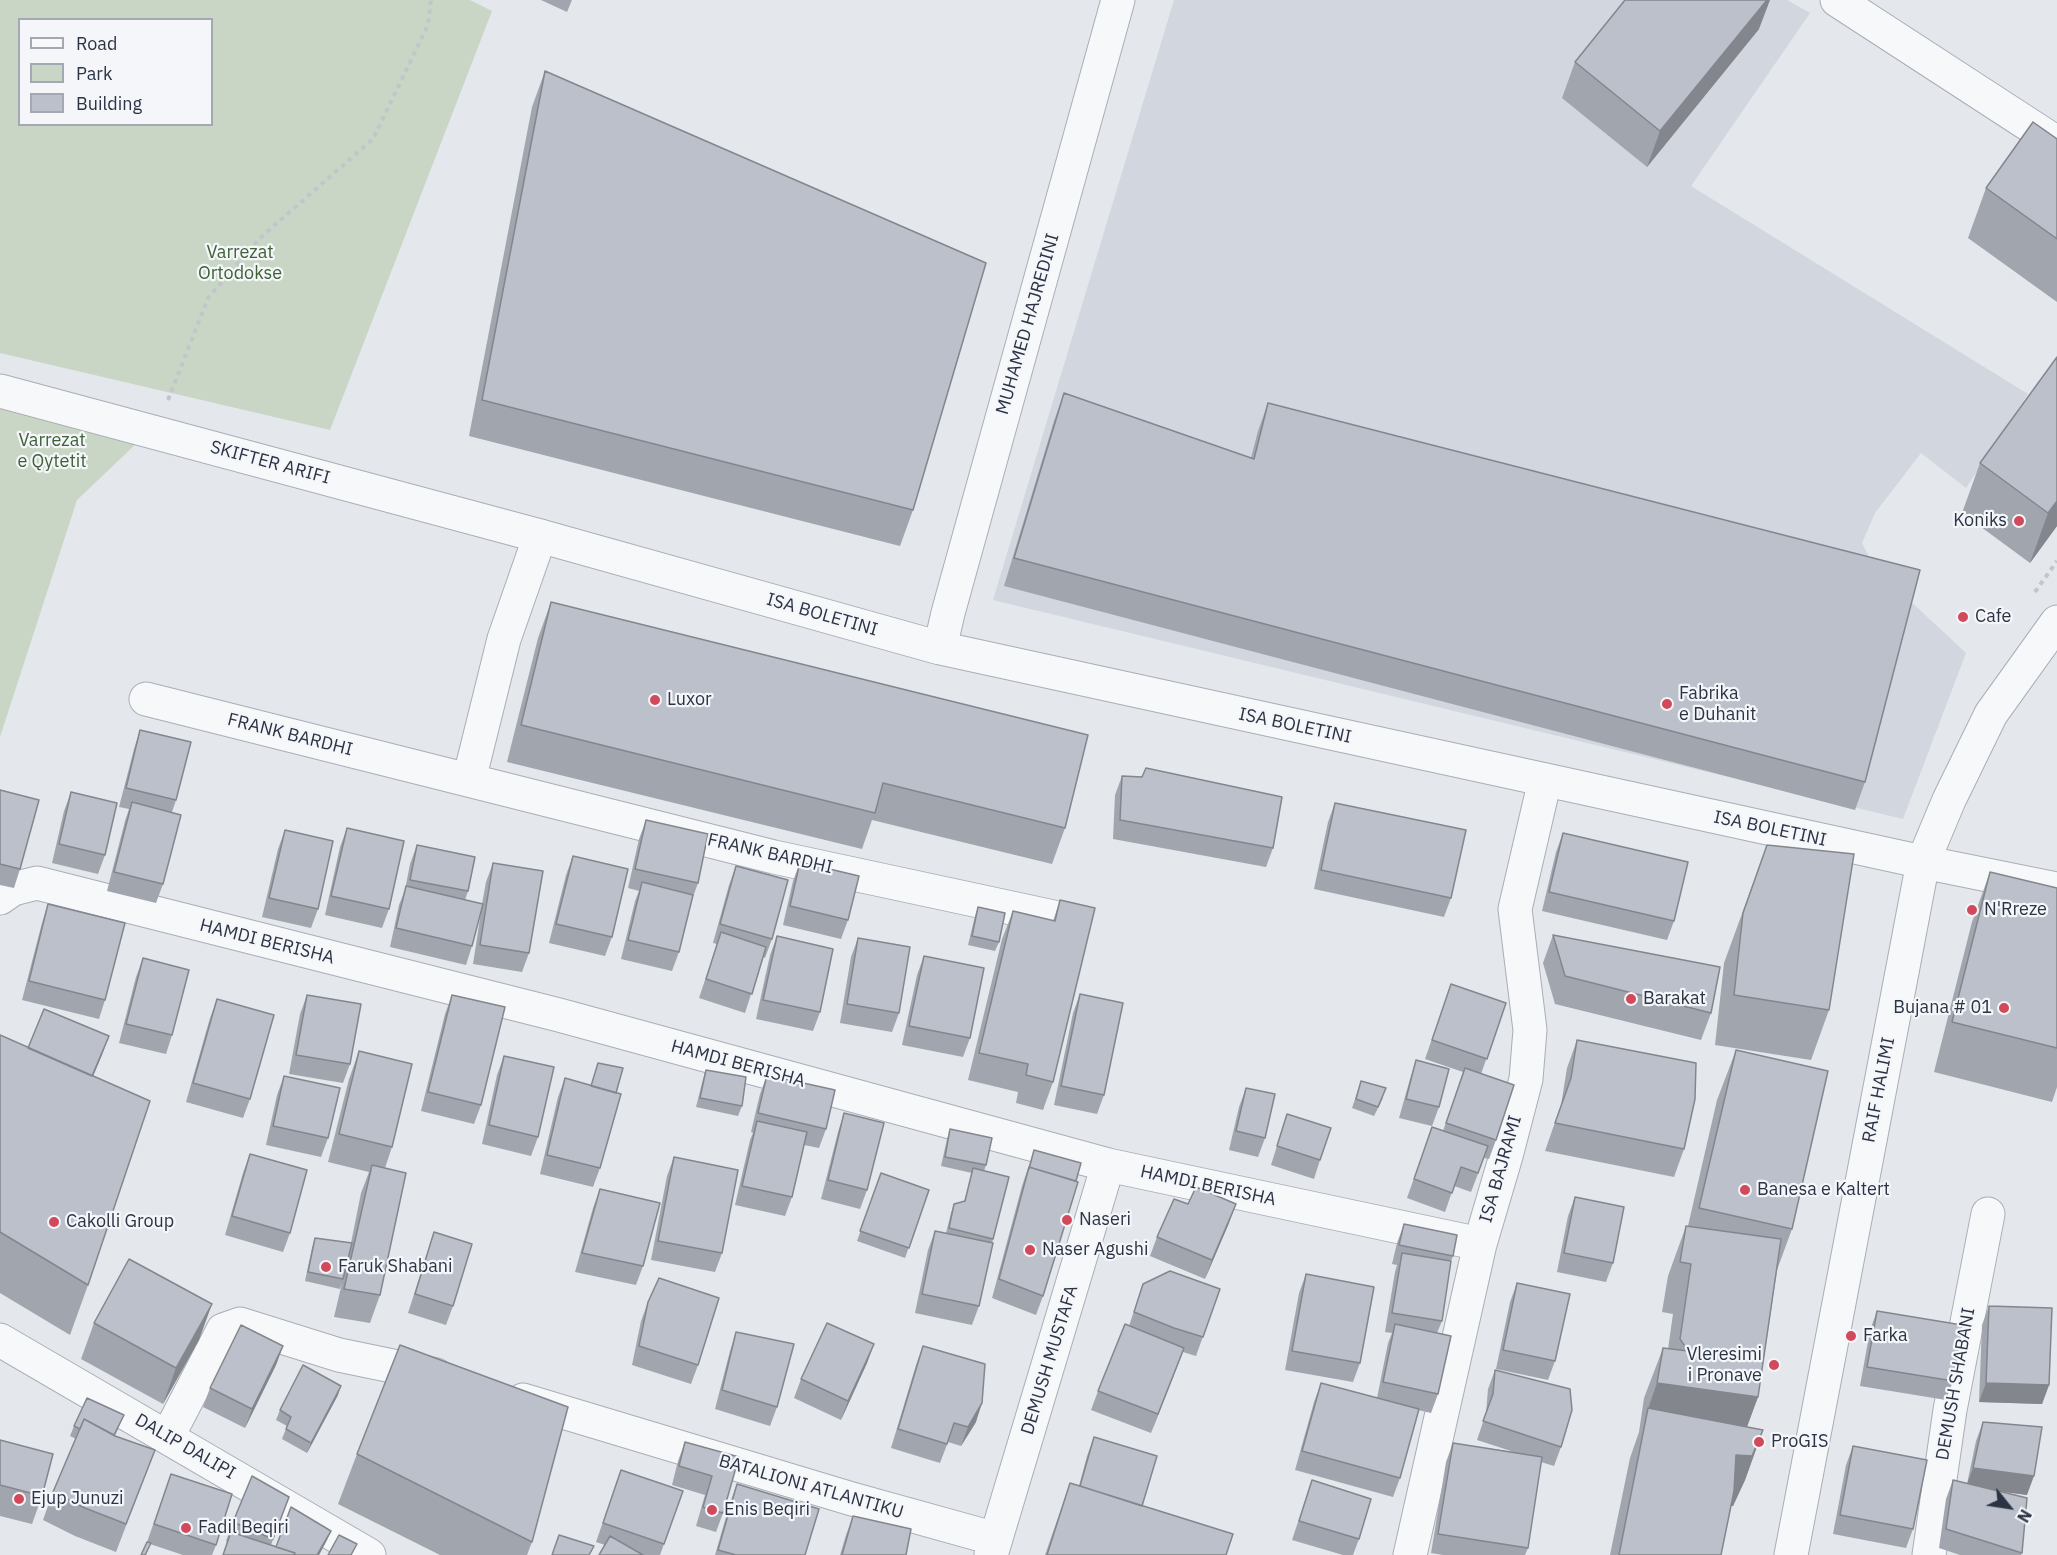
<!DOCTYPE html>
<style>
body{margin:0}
#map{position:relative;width:2057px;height:1555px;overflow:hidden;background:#e4e7ec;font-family:"IBM Plex Sans",sans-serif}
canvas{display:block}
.legend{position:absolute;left:18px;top:18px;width:195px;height:108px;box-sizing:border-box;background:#f4f6f9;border:2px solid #a4a8b1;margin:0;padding:8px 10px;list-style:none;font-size:18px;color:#2b3445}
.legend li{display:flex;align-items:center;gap:12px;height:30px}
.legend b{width:30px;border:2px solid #a4a8b1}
.north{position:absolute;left:1979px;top:1477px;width:60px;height:60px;-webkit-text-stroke:4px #f4f6f9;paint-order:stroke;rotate:120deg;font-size:16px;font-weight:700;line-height:24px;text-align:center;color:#2b3445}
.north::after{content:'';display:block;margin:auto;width:21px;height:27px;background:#2b3445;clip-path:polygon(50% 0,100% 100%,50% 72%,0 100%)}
</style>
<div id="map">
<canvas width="2057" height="1555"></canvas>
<ul class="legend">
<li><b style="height:8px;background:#f7f8fa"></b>Road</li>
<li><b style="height:16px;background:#c9d6c5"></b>Park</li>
<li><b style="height:16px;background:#bbc0ca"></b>Building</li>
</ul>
<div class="north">N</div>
</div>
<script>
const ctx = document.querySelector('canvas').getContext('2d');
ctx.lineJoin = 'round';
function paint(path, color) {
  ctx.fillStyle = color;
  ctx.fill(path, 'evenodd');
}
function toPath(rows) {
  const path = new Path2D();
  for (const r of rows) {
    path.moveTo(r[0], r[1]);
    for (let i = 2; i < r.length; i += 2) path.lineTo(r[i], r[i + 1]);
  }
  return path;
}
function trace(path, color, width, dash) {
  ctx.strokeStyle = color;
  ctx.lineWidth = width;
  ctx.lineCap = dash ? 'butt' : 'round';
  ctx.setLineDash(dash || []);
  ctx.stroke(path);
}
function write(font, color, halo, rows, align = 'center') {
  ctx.font = font + ' "IBM Plex Sans",sans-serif';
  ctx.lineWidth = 4.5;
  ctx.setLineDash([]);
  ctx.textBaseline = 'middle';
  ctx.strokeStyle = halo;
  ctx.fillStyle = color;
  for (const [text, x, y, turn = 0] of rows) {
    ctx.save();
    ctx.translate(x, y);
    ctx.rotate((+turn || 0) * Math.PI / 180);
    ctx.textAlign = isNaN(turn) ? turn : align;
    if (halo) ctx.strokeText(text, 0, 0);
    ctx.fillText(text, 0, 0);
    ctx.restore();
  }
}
const built = toPath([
 [1174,0,1787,0,1810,13,1691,186,2028,394,1966,488,1921,453,1875,513,1862,543,1875,568,1966,653,1903,819,993,600]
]);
const green = toPath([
 [0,0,470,0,492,11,330,430,0,353],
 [20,20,212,20,212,124,20,124],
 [0,389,159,422,77,500,0,737]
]);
const path = toPath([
 [168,400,208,298,260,238,373,139,428,25,431,0],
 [2035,592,2057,561]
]);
const minor = toPath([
 [1837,0,2057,143],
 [146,699,774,857,1072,921],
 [469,780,504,639,540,536],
 [0,898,13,889,37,883,559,1015,1108,1165,1480,1244],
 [0,1340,369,1555],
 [523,1400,852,1499,996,1539],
 [168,1436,223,1330,240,1324,339,1355,436,1375],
 [991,1555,1108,1165],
 [1410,1555,1480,1244,1506,1156,1526,1079,1530,1030,1515,909,1545,780],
 [1929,1555,1950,1410,1988,1214]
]);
const tertiary = toPath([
 [0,391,540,536,940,648,1923,862,2057,889],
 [940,648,948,613,1118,0],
 [1791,1555,1923,862,1949,800,1991,714,2057,622]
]);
const wall = toPath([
 [541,0,572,0,567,12],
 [1759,29,1647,167,1562,98,1575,62],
 [545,71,913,510,900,546,469,436,532,107],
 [2057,139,2057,302,1968,238,1986,188],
 [2057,357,2057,526,2030,563,1962,513,1980,463],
 [1064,393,1251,458,1258,431,1268,403,1865,782,1855,810,1004,586,1054,421],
 [551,602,1065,828,1052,864,872,820,862,849,507,762,538,638],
 [140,730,176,800,172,812,163,884,156,903,107,891,125,821,129,809,119,807,134,749],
 [1122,776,1273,848,1266,867,1113,839,1115,795],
 [0,790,20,869,14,888,0,885],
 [71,792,105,855,98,874,52,863,64,811],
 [1335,803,1451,898,1444,917,1314,889,1328,822],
 [646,820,698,883,693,897,679,952,672,971,621,959,635,901,639,891,628,888,639,839],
 [347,828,389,909,382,928,325,915,340,847],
 [285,830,318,909,311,928,262,917,278,849],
 [1563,833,1674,921,1667,940,1542,911,1556,852],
 [417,845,468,891,465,900,482,904,486,882,493,863,529,953,522,972,473,964,481,912,472,946,466,965,390,947,399,905,405,890,410,864],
 [1767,845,1829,1010,1811,1060,1715,1045,1724,963],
 [573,856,612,937,605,956,549,943,566,875],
 [800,862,848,920,841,939,783,925,793,881],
 [736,866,772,939,765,958,763,957,745,1013,699,998,717,944,713,943,729,885],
 [1990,872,2057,888,2057,1087,2052,1102,1934,1072,1972,922],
 [1060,900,1053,1082,1043,1110,1016,1103,1018,1092,968,1080,1002,939,1013,911,1053,921],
 [48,904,105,1000,99,1019,22,1000,42,923],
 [978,907,999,942,995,951,968,945,975,916],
 [1553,935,1711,1013,1701,1040,1555,1004,1543,963],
 [777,936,820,1012,813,1031,756,1019,770,955],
 [858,938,899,1013,892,1032,840,1023,851,957],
 [924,956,970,1038,963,1057,902,1045,917,975],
 [143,958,172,1035,166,1054,119,1043,136,977],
 [1451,984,1506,1003,1481,1074,1496,1140,1489,1159,1484,1158,1471,1192,1454,1186,1445,1212,1407,1198,1432,1127,1443,1131,1463,1072,1425,1059],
 [1080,994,1104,1095,1097,1114,1054,1105,1073,1013],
 [307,995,350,1064,343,1083,289,1074,300,1014],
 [452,995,481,1105,474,1124,421,1111,445,1014],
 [217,999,250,1099,243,1118,186,1102,210,1018],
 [0,1035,28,1048,109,1036,93,1076,88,1285,70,1335,0,1293],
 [1577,1040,1684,1149,1674,1177,1545,1151,1561,1105,1567,1068],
 [1736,1050,1792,1229,1777,1270,1758,1397,1747,1427,1763,1430,1745,1480,1733,1506,1731,1506,1721,1555,1610,1555,1630,1458,1639,1432,1644,1398,1663,1348,1668,1349,1673,1314,1662,1312,1668,1276,1686,1226,1688,1226,1717,1100],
 [359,1051,392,1147,385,1168,380,1295,370,1323,334,1317,342,1283,340,1289,305,1281,312,1248,315,1238,351,1243,361,1193,369,1172,328,1162,349,1079],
 [504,1056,538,1137,531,1156,482,1144,497,1075],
 [1416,1060,1439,1107,1432,1126,1399,1118,1410,1079],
 [706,1070,742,1106,738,1116,696,1107,703,1079],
 [767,1075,826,1129,819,1148,804,1145,792,1197,785,1216,735,1205,750,1140,753,1133,751,1132,760,1094],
 [284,1076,328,1138,321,1157,266,1145,277,1095],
 [565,1078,616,1093,600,1168,593,1187,540,1174,558,1097],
 [1361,1081,1383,1098,1374,1116,1352,1108],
 [1246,1088,1265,1138,1258,1157,1229,1150,1239,1107],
 [844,1113,867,1190,860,1209,821,1199,838,1132],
 [1287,1114,1320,1160,1314,1179,1271,1165],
 [950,1129,986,1165,984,1171,993,1239,979,1306,972,1325,915,1313,928,1250,935,1231,946,1233,951,1213,954,1204,964,1202,972,1173,941,1166,947,1139],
 [1034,1150,1043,1296,1036,1315,992,1298,1022,1186],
 [250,1154,290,1233,283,1252,225,1235,243,1173],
 [674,1157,722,1253,715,1272,651,1260,667,1176],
 [881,1173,929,1190,905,1258,857,1241],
 [600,1189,643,1266,636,1285,575,1272,593,1208],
 [1575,1197,1613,1263,1606,1282,1557,1272,1568,1216],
 [1188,1204,1229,1223,1205,1279,1150,1256,1157,1237],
 [1404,1224,1453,1256,1451,1261,1442,1321,1437,1333,1438,1394,1431,1413,1418,1410,1400,1478,1393,1497,1295,1470,1314,1402,1321,1383,1377,1398,1388,1343,1392,1333,1385,1332,1395,1272,1397,1265,1392,1264,1397,1243],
 [434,1232,453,1306,446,1325,408,1313],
 [1306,1274,1360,1363,1353,1382,1285,1370,1299,1293],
 [1517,1283,1555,1361,1548,1380,1496,1369,1510,1302],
 [1143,1284,1220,1289,1196,1356,1183,1352,1151,1433,1091,1410,1098,1391,1129,1326],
 [648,1302,698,1365,691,1384,632,1365,641,1321],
 [1989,1306,2049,1385,2042,1404,1979,1402,1982,1325],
 [1877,1311,1953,1381,1946,1400,1860,1386,1870,1330],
 [94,1323,199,1340,163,1404,81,1359],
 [736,1332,777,1407,770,1426,715,1409,730,1351],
 [874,1344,867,1363,841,1420,794,1398,801,1379],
 [283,1346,276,1365,245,1428,203,1407,210,1388],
 [923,1346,976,1422,961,1446,948,1442,940,1463,891,1448,916,1365],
 [1495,1370,1561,1447,1554,1466,1541,1462,1528,1548,1525,1555,1443,1555,1431,1553,1446,1462,1453,1443,1514,1452,1477,1440,1486,1413,1488,1389],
 [338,1395,307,1453,282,1439,287,1426,276,1420,280,1410],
 [124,1415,115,1436,155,1450,116,1552,75,1536,43,1520,53,1492,76,1439,70,1436,74,1426],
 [1983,1422,2027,1495,1998,1491,2022,1553,2021,1555,1960,1555,1939,1548,1946,1499,1953,1480,1967,1484,1976,1441],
 [1094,1437,1142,1506,1226,1555,1045,1555,1070,1483,1079,1486,1087,1456],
 [0,1440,42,1496,32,1524,0,1516],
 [685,1442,739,1457,723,1513,716,1532,696,1526,705,1495,672,1485,678,1461],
 [1853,1446,1913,1529,1906,1548,1833,1534,1846,1465],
 [357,1454,532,1542,527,1555,440,1555,338,1504],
 [621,1470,683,1491,660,1555,599,1555,605,1545,596,1542],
 [171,1474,216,1545,212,1555,183,1555,150,1544,146,1555,141,1555,147,1542],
 [1312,1480,1359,1539,1353,1555,1343,1555,1292,1540],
 [737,1484,805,1555,715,1555,730,1503],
 [289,1497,271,1545,276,1547,327,1540,319,1555,223,1555,227,1542,226,1541,233,1522],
 [853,1516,906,1555,840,1555,846,1535]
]);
const shadedWall = toPath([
 [1767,0,1770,0,1759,29,1647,167,1660,131],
 [2057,501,2057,526,2030,563,2048,513],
 [109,1036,102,1055,81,1105,88,1086],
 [1236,1204,1229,1223,1205,1279,1212,1260],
 [212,1304,199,1340,163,1404,176,1368],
 [874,1344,867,1363,841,1420,848,1401],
 [283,1346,276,1365,245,1428,252,1409],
 [1184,1348,1177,1367,1151,1433,1158,1414],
 [1657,1383,1758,1397,1739,1448,1648,1409],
 [1986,1383,2049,1385,2042,1404,1979,1402],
 [341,1386,338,1395,307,1453,311,1443],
 [982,1403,976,1422,961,1446,968,1427],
 [1763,1430,1745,1480,1733,1506,1718,1505,1736,1455],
 [1973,1468,2034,1476,2027,1495,1966,1487],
 [331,1531,327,1540,319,1555,317,1555]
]);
const building = toPath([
 [1625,0,1767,0,1660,131,1575,62,1625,0],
 [545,71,986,263,913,510,482,400,545,71],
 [2033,122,2057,139,2057,239,1986,188,2033,122],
 [2057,357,2057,501,2048,513,1980,463,2057,357],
 [1064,393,1254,459,1268,403,1920,570,1865,782,1014,558,1064,393],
 [551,602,1088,735,1065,828,883,783,875,813,521,725,551,602],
 [140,730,191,742,176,800,126,788,140,730],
 [1146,768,1282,797,1273,848,1120,820,1122,776,1142,777,1146,768],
 [0,790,39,800,20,869,0,864,0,790],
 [71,792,117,803,105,855,59,844,71,792],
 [132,802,181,815,163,884,114,872,132,802],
 [1335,803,1466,830,1451,898,1321,870,1335,803],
 [646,820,708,834,698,883,635,869,646,820],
 [347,828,404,841,389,909,331,896,347,828],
 [285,830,333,841,318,909,269,898,285,830],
 [1563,833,1688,862,1674,921,1549,892,1563,833],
 [417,845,475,857,468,891,410,880,417,845],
 [1767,845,1854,854,1829,1010,1734,995,1743,913,1767,845],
 [573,856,628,869,612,937,556,924,573,856],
 [800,862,859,876,848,920,790,906,800,862],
 [493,863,543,871,529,953,480,945,493,863],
 [736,866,788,880,772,939,720,924,736,866],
 [1990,872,2057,888,2057,1048,1952,1022,1990,872],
 [642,882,693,895,679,952,628,940,642,882],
 [406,886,483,904,472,946,396,928,406,886],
 [1060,900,1095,908,1053,1082,1026,1075,1028,1064,979,1053,1013,911,1055,921,1060,900],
 [48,904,125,923,105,1000,29,981,48,904],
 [978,907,1005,913,999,942,972,936,978,907],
 [721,932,766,947,752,994,706,979,721,932],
 [1553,935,1720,967,1711,1013,1565,976,1553,935],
 [777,936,833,949,820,1012,763,1000,777,936],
 [858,938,910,947,899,1013,847,1004,858,938],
 [924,956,984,968,970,1038,909,1026,924,956],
 [143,958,189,970,172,1035,126,1024,143,958],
 [1451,984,1506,1003,1487,1059,1432,1040,1451,984],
 [1080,994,1123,1003,1104,1095,1061,1086,1080,994],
 [307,995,361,1004,350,1064,296,1055,307,995],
 [452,995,505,1007,481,1105,428,1092,452,995],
 [217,999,274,1015,250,1099,193,1083,217,999],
 [44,1009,109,1036,92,1076,28,1048,44,1009],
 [0,1035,150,1101,88,1285,0,1232,0,1035],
 [1577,1040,1696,1063,1695,1099,1684,1149,1555,1123,1571,1078,1577,1040],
 [1736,1050,1828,1071,1792,1229,1699,1208,1736,1050],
 [359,1051,412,1064,392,1147,339,1134,359,1051],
 [504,1056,554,1067,538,1137,489,1125,504,1056],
 [1416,1060,1449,1069,1439,1107,1406,1099,1416,1060],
 [598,1063,623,1068,616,1093,591,1086,598,1063],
 [1465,1068,1514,1085,1496,1140,1446,1123,1465,1068],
 [706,1070,746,1077,742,1106,700,1098,706,1070],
 [767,1075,835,1090,826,1129,758,1113,767,1075],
 [284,1076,340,1088,328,1138,273,1126,284,1076],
 [565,1078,621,1094,600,1168,547,1155,565,1078],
 [1361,1081,1386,1088,1378,1107,1356,1099,1361,1081],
 [1246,1088,1275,1094,1265,1138,1236,1131,1246,1088],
 [844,1113,884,1123,867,1190,828,1180,844,1113],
 [1287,1114,1331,1128,1320,1160,1277,1146,1287,1114],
 [757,1121,807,1132,792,1197,742,1186,757,1121],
 [1432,1127,1488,1146,1478,1173,1461,1167,1452,1193,1414,1179,1432,1127],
 [950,1129,992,1138,986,1165,945,1157,950,1129],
 [1034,1150,1081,1163,1076,1181,1029,1167,1029,1169,1034,1150],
 [250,1154,307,1170,290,1233,232,1216,250,1154],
 [674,1157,738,1170,722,1253,658,1241,674,1157],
 [372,1165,406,1173,380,1295,344,1289,372,1165],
 [1029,1167,1078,1182,1043,1296,999,1279,1029,1167],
 [973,1168,1009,1177,993,1239,949,1228,954,1204,965,1201,973,1168],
 [881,1173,929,1190,909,1248,860,1231,881,1173],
 [1196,1187,1236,1204,1212,1260,1157,1237,1174,1199,1188,1204,1196,1187],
 [600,1189,660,1203,643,1266,582,1253,600,1189],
 [1575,1197,1624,1207,1613,1263,1564,1253,1575,1197],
 [1404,1224,1457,1235,1453,1256,1399,1245,1404,1224],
 [1686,1226,1781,1239,1758,1397,1657,1383,1663,1348,1688,1351,1680,1339,1691,1264,1680,1262,1686,1226],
 [935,1231,993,1243,979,1306,922,1294,935,1231],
 [434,1232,472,1244,453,1306,415,1294,434,1232],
 [315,1238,352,1243,343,1279,308,1272,315,1238],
 [1402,1253,1451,1261,1442,1321,1392,1313,1402,1253],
 [129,1259,212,1304,176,1368,94,1323,129,1259],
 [1170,1271,1220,1289,1203,1337,1174,1328,1134,1312,1143,1284,1170,1271],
 [1306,1274,1374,1287,1360,1363,1292,1351,1306,1274],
 [659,1278,719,1298,698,1365,639,1346,648,1302,659,1278],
 [1517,1283,1570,1294,1555,1361,1503,1350,1517,1283],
 [1989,1306,2052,1308,2049,1385,1986,1383,1989,1306],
 [1877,1311,1962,1325,1953,1381,1867,1367,1877,1311],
 [827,1323,874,1344,848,1401,801,1379,827,1323],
 [1125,1324,1184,1348,1158,1414,1098,1391,1125,1324],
 [1395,1324,1451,1336,1438,1394,1383,1382,1395,1324],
 [241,1325,283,1346,252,1409,210,1388,241,1325],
 [736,1332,794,1344,777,1407,722,1390,736,1332],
 [400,1345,568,1407,532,1542,357,1454,400,1345],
 [923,1346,985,1364,982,1403,968,1427,954,1423,947,1444,898,1429,923,1346],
 [303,1365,341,1386,311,1443,286,1429,291,1417,280,1410,303,1365],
 [1495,1370,1570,1389,1572,1410,1561,1447,1483,1421,1493,1394,1495,1370],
 [1321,1383,1419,1409,1400,1478,1302,1451,1321,1383],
 [87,1398,124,1415,114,1435,84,1419,80,1429,74,1426,87,1398],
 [1648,1408,1763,1430,1752,1456,1736,1455,1734,1491,1721,1555,1619,1555,1648,1408],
 [84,1419,115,1436,155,1450,126,1524,85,1508,53,1492,84,1419],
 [1983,1422,2042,1427,2034,1476,1973,1468,1983,1422],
 [1094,1437,1157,1456,1142,1506,1080,1486,1094,1437],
 [0,1440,53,1454,42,1496,0,1485,0,1440],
 [685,1442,739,1457,723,1513,703,1507,712,1476,679,1466,685,1442],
 [1453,1443,1542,1457,1528,1548,1438,1534,1453,1443],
 [1853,1446,1927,1460,1913,1529,1840,1515,1853,1446],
 [621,1470,683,1491,664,1544,603,1523,621,1470],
 [171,1474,232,1494,216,1545,154,1524,171,1474],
 [252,1476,289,1497,273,1539,233,1522,252,1476],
 [1312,1480,1371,1499,1359,1539,1299,1521,1312,1480],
 [1953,1480,2027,1498,2022,1553,1946,1529,1953,1480],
 [1070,1483,1233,1534,1226,1555,1047,1555,1070,1483],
 [737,1484,819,1509,805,1555,736,1555,718,1550,737,1484],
 [291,1507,331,1531,317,1555,294,1555,295,1553,276,1547,291,1507],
 [853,1516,911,1529,906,1555,842,1555,853,1516],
 [231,1532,295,1553,294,1555,223,1555,231,1532],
 [339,1535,357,1544,351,1555,328,1555,339,1535],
 [559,1535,594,1546,589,1555,552,1555,559,1535],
 [610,1536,643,1555,599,1555,610,1536],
 [147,1542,151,1543,145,1555,141,1555,147,1542]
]);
const markers = [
 [2019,521,6,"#d1495b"],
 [1963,617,6,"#d1495b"],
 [655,700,6,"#d1495b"],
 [1667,704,6,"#d1495b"],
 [1972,910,6,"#d1495b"],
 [1631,999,6,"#d1495b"],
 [2004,1008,6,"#d1495b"],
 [1745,1190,6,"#d1495b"],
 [1067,1220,6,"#d1495b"],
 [54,1222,6,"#d1495b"],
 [1030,1250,6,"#d1495b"],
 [326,1267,6,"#d1495b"],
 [1851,1336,6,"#d1495b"],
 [1774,1365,6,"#d1495b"],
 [1759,1442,6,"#d1495b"],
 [19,1499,6,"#d1495b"],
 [712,1510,6,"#d1495b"],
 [186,1528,6,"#d1495b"]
];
const parkNames = [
 ["Varrezat",240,253],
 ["Ortodokse",240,274],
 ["Varrezat",52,441],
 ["e Qytetit",52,462]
];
const streetNames = [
 ["MUHAMED HAJREDINI",1028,324,-74],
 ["SKIFTER ARIFI",270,463,15],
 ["ISA BOLETINI",822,615,16],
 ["ISA BOLETINI",1295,726,12],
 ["FRANK BARDHI",290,735,14],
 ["ISA BOLETINI",1770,829,12],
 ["FRANK BARDHI",770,854,13],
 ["HAMDI BERISHA",267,942,14],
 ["HAMDI BERISHA",738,1064,15],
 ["RAIF HALIMI",1879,1090,-79],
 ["ISA BAJRAMI",1501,1169,-74],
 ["HAMDI BERISHA",1208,1186,12],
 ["DEMUSH MUSTAFA",1050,1360,-73],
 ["DEMUSH SHABANI",1956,1384,-80],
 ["DALIP DALIPI",185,1447,30],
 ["BATALIONI ATLANTIKU",811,1487,16]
];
const poiNames = [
 ["Koniks",2007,521,"right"],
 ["Cafe",1975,617],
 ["Fabrika",1679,694],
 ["e Duhanit",1679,715],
 ["Luxor",667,700],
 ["N'Rreze",1984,910],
 ["Barakat",1643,999],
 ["Bujana # 01",1992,1008,"right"],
 ["Banesa e Kaltert",1757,1190],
 ["Naseri",1079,1220],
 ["Cakolli Group",66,1222],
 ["Naser Agushi",1042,1250],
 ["Faruk Shabani",338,1267],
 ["Farka",1863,1336],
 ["Vleresimi",1762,1355,"right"],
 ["i Pronave",1762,1376,"right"],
 ["ProGIS",1771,1442],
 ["Ejup Junuzi",31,1499],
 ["Enis Beqiri",724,1510],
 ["Fadil Beqiri",198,1528]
];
paint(built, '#d2d6de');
paint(green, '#c9d6c5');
trace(minor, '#a9aeb7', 35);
trace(tertiary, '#a9aeb7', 35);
trace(path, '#c2c5cb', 4, [4.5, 4.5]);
trace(minor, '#f7f8fa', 33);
trace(tertiary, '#f7f8fa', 33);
paint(wall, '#a1a5ae');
paint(shadedWall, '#83868d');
paint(building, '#bbc0ca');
trace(building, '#83868d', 1.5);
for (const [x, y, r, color] of markers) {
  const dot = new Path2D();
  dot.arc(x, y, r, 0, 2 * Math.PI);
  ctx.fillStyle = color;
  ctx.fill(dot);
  trace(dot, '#f4f6f9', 2);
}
write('18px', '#3f6138', '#f4f6f9', parkNames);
write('18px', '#2b3445', '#f4f6f9', streetNames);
write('18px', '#2b3445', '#f4f6f9', poiNames, 'left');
</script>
